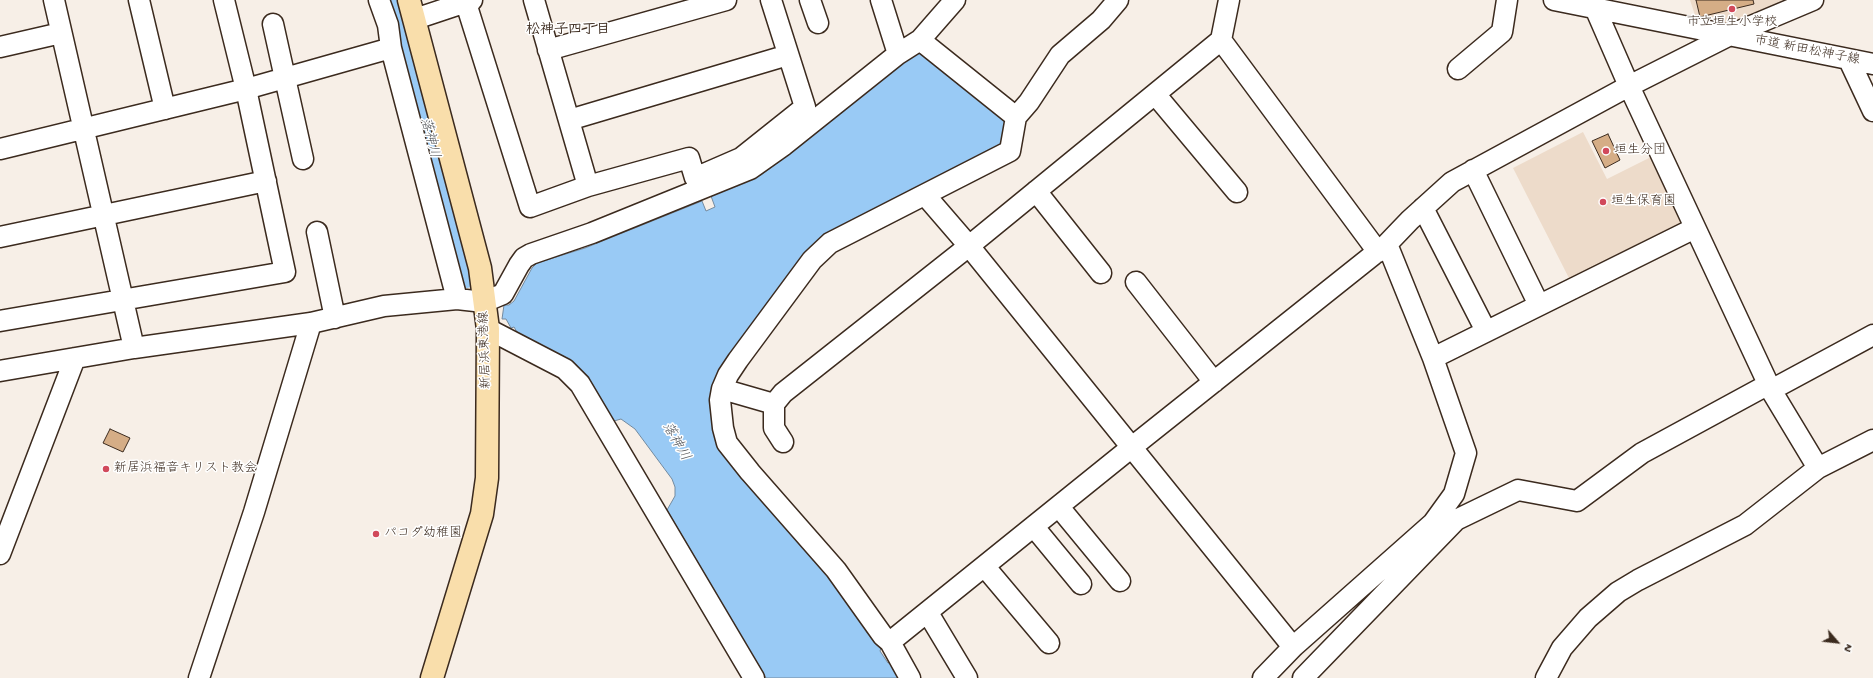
<!DOCTYPE html>
<meta charset="utf-8">
<style>
body{margin:0}
#map{position:relative;width:1873px;height:678px;overflow:hidden;background:#f7efe7;font-family:"Gochi Hand",sans-serif}
canvas{display:block}
.north{position:absolute;left:1817px;top:622px;width:40px;height:40px;-webkit-text-stroke:3px #fff;paint-order:stroke;rotate:118deg;font-size:11px;font-weight:700;line-height:16px;text-align:center;color:#3b2a1e}
.north::after{content:'';display:block;margin:auto;width:14px;height:18px;background:#3b2a1e;clip-path:polygon(50% 0,100% 100%,50% 72%,0 100%)}
</style>
<div id="map">
<canvas width="1873" height="678"></canvas>
<div class="north">N</div>
</div>
<script>
const ctx = document.querySelector('canvas').getContext('2d');
ctx.lineJoin = 'round';
function paint(path, color) {
  ctx.fillStyle = color;
  ctx.fill(path, 'evenodd');
}
function toPath(rows) {
  const path = new Path2D();
  for (const r of rows) {
    path.moveTo(r[0], r[1]);
    for (let i = 2; i < r.length; i += 2) path.lineTo(r[i], r[i + 1]);
  }
  return path;
}
function trace(path, color, width, dash) {
  ctx.strokeStyle = color;
  ctx.lineWidth = width;
  ctx.lineCap = dash ? 'butt' : 'round';
  ctx.setLineDash(dash || []);
  ctx.stroke(path);
}
function write(font, color, halo, rows, align = 'center') {
  ctx.font = font + ' "Gochi Hand","Klee One",sans-serif';
  ctx.lineWidth = 3;
  ctx.setLineDash([]);
  ctx.textBaseline = 'middle';
  ctx.strokeStyle = halo;
  ctx.fillStyle = color;
  for (const [text, x, y, turn = 0] of rows) {
    ctx.save();
    ctx.translate(x, y);
    ctx.rotate((+turn || 0) * Math.PI / 180);
    ctx.textAlign = isNaN(turn) ? turn : align;
    if (halo) ctx.strokeText(text, 0, 0);
    ctx.fillText(text, 0, 0);
    ctx.restore();
  }
}
const built = toPath([
 [1690,0,1793,0,1732,26,1696,18],
 [1583,132,1607,179,1653,156,1688,225,1572,284,1513,168]
]);
const water = toPath([
 [920,50,1007,120,1001,145,843,227,710,397,710,407,716,437,856,611,881,648,880,651,888,663,891,662,900,678,766,678,667,510,675,496,675,487,672,479,635,429,621,419,614,421,590,380,578,367,570,361,517,332,514,327,511,328,506,319,502,319,504,305,509,305,514,301,532,268,537,263,585,248,702,201,706,211,715,207,711,196,761,175,792,152,794,148,920,50]
]);
const river = toPath([
 [392,0,404,40,464,276]
]);
const building = toPath([
 [1696,0,1753,0,1754,4,1700,17,1696,0],
 [1608,134,1620,160,1605,168,1592,141,1608,134],
 [110,429,130,438,123,452,103,443,110,429]
]);
const minor = toPath([
 [54,0,134,348],
 [139,0,165,109],
 [379,0,388,25,391,48],
 [465,0,530,207,588,186,689,158,695,178,741,158,805,107,771,0],
 [534,0,588,186],
 [810,0,818,23],
 [881,0,898,54],
 [1554,0,1873,64],
 [415,19,472,0],
 [273,24,303,159],
 [1221,40,1229,0],
 [0,47,61,33],
 [548,50,726,0],
 [1849,60,1873,111],
 [1458,69,1502,32,1507,0],
 [1155,94,1237,192],
 [1016,117,1029,102,1060,55,1101,20,1118,0],
 [569,120,788,55],
 [0,149,246,89,224,0],
 [1473,170,1539,305],
 [1036,191,1101,273],
 [925,195,969,246,1293,647],
 [1423,208,1486,331],
 [317,232,335,318],
 [0,237,266,181],
 [1136,282,1214,382],
 [0,321,285,272,246,89,391,48,457,299],
 [488,329,565,369,580,384,754,678],
 [1433,358,1695,228],
 [0,371,134,348,311,323,384,306,457,299,484,302,503,294,519,265,524,258,531,254,592,233,750,169,784,145,898,54,920,40,955,0],
 [722,389,720,400,723,428,727,443,750,472,836,570,883,636,890,642],
 [1771,390,1873,335],
 [774,404,722,389,728,375,738,360,812,260,830,243,1010,151,1016,117,920,40],
 [783,442,774,428,774,404,783,393,969,246,1221,40,1378,252],
 [1818,468,1873,440],
 [1059,507,1120,581],
 [1034,527,1081,584],
 [0,554,75,358],
 [985,567,1049,643],
 [928,613,967,678],
 [199,678,254,512,311,323],
 [910,678,890,642,1132,447,1387,244],
 [1263,678,1293,647,1433,523,1454,494,1466,453,1433,358,1387,244,1410,220,1452,182,1629,86,1730,35,1813,0],
 [1303,678,1456,520,1518,490,1577,501,1642,453,1769,384],
 [1546,678,1562,648,1588,618,1618,592,1638,580,1745,525,1818,468,1771,390,1629,86,1595,8]
]);
const major = toPath([
 [409,0,480,268,488,329,487,478,482,514,432,678]
]);
const markers = [
 [1732,9,4,"#d1495b"],
 [1606,151,4,"#d1495b"],
 [1603,202,4,"#d1495b"],
 [106,469,4,"#d1495b"],
 [376,534,4,"#d1495b"]
];
const poiNames = [
 ["市立垣生小学校",1732,23,"center"],
 ["垣生分団",1614,151],
 ["垣生保育園",1611,202],
 ["新居浜福音キリスト教会",114,469],
 ["パコダ幼稚園",384,534]
];
const streetNames = [
 ["市道 新田松神子線",1807,51,11],
 ["新居浜東港線",486,350,-92]
];
const neighbourhoodNames = [
 ["松神子四丁目",568,31]
];
const waterNames = [
 ["落神川",429,138,76],
 ["落神川",675,442,60]
];
paint(built, '#eddbca');
paint(water, '#99caf5');
trace(water, '#738a9f', 1);
trace(river, '#99caf5', 25);
paint(building, '#d5ad86');
trace(building, '#3b2a1e', 1);
trace(minor, '#3b2a1e', 23);
trace(major, '#3b2a1e', 25);
trace(minor, '#fff', 20);
trace(major, '#f9deab', 22);
for (const [x, y, r, color] of markers) {
  const dot = new Path2D();
  dot.arc(x, y, r, 0, 2 * Math.PI);
  ctx.fillStyle = color;
  ctx.fill(dot);
  trace(dot, '#fff', 1.5);
}
write('13px', '#3b2a1e', '#fff', poiNames, 'left');
write('13px', '#3b2a1e', '#fff', streetNames);
write('bold 14px', '#3b2a1e', '#fff', neighbourhoodNames);
write('italic 14px', '#575a5e', '#fff', waterNames);
</script>
